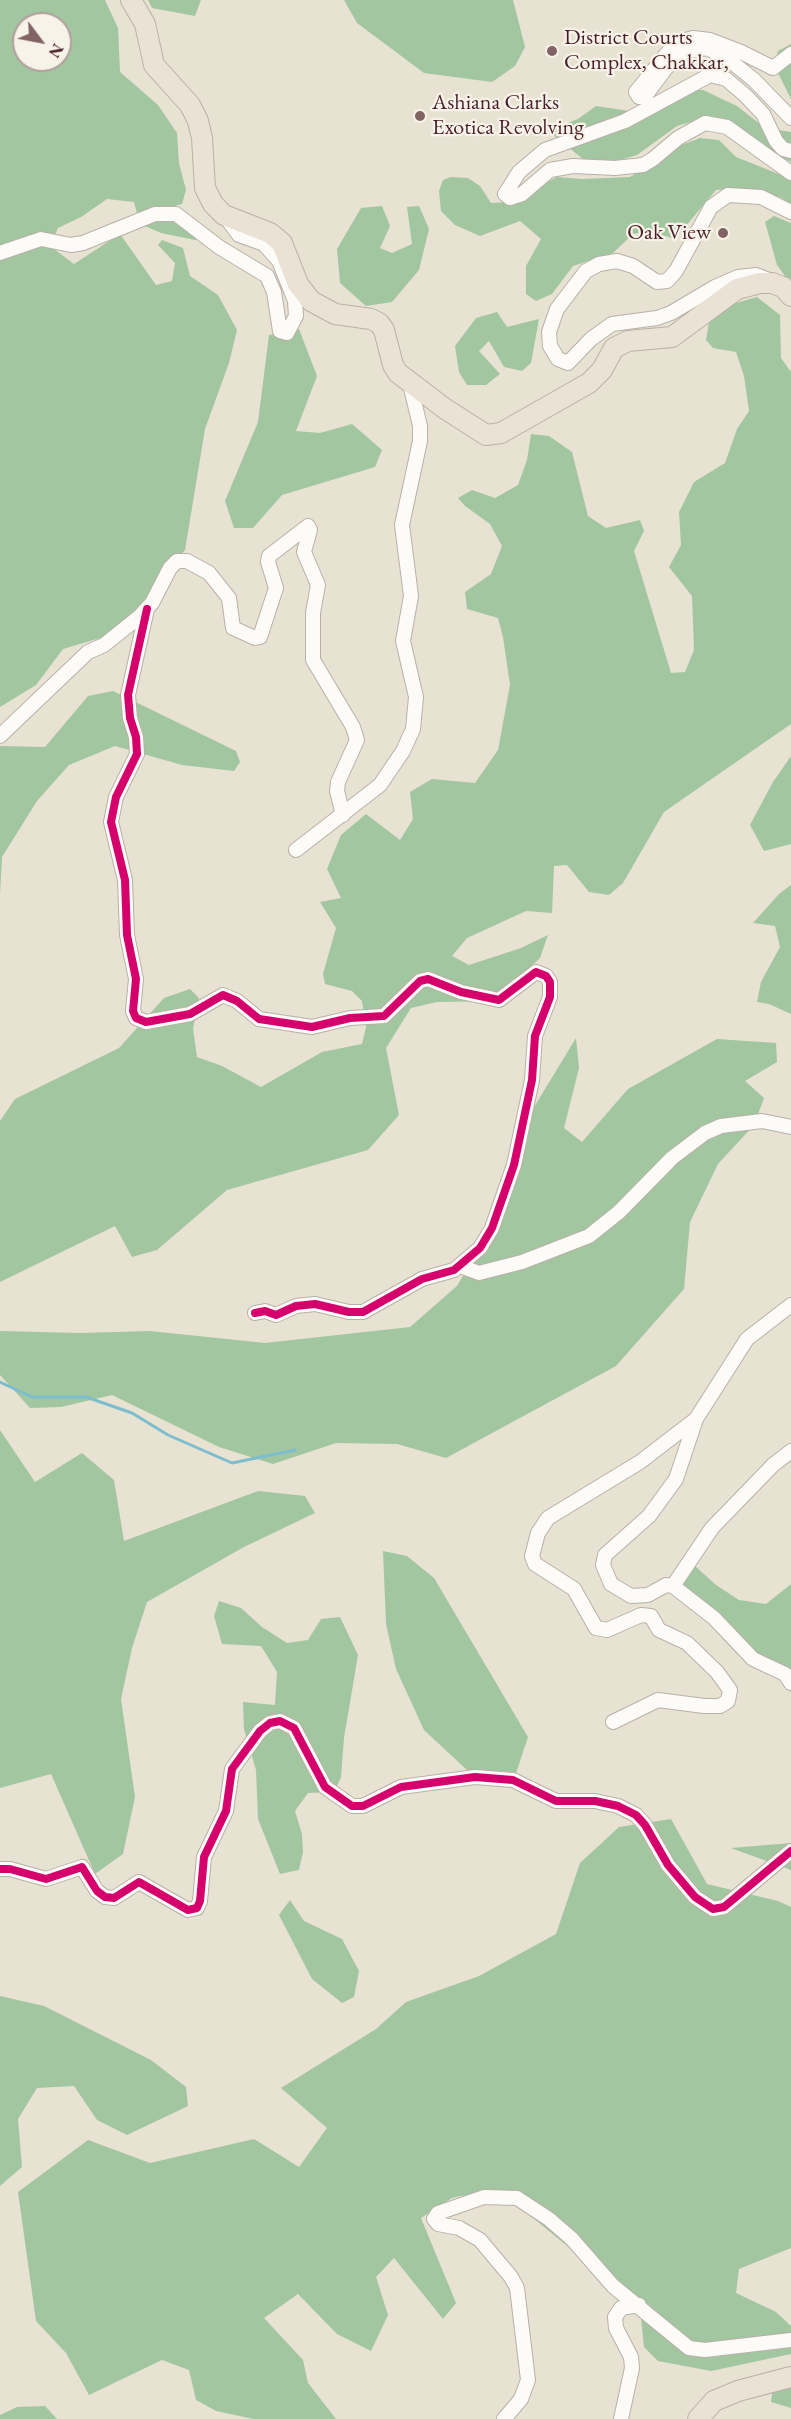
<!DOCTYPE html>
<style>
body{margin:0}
#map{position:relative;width:791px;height:2419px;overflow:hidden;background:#e8e2d2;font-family:"EB Garamond",serif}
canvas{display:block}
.north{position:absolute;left:12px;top:12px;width:60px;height:60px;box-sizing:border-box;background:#f7f3e8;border:2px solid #b29e9c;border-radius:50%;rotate:122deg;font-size:16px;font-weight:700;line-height:24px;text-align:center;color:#4a1f2b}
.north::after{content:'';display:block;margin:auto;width:21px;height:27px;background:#816365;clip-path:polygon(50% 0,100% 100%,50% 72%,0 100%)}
</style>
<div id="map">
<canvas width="791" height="2419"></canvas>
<div class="north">N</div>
</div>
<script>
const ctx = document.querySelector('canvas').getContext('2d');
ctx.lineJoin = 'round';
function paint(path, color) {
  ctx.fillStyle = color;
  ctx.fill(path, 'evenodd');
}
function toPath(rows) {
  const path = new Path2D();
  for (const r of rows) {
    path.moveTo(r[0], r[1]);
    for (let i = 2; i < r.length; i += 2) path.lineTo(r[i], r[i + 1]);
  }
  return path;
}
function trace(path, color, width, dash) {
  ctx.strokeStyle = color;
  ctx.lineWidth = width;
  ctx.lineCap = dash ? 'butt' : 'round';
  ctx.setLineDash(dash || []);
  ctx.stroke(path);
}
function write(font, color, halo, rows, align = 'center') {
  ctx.font = font + ' "EB Garamond",serif';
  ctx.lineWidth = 4.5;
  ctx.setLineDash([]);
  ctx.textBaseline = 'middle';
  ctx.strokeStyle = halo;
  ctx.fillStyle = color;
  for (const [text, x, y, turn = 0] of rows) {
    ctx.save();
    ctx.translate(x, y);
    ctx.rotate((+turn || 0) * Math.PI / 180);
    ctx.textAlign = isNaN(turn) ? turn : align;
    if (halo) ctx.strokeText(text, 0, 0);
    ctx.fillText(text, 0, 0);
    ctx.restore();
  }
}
const forest = toPath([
 [0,0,105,0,118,28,120,72,158,105,177,133,179,163,186,190,182,204,161,210,201,236,195,240,161,233,140,224,134,202,107,199,81,217,58,228,50,246,74,264,120,234,156,285,172,281,175,263,158,245,162,240,183,248,190,276,218,295,237,330,229,363,205,429,185,550,136,610,107,636,63,649,36,685,0,707],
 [24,24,60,24,60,60,24,60],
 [148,0,201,0,195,16,152,8],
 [344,0,513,0,525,47,515,66,492,82,424,73,357,23],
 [791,44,791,99,774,65,778,51],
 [670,89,703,90,737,106,765,128,791,132,791,162,701,119,677,126,637,155,603,165,583,159,553,135,554,128,578,119,596,106,636,112],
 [700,138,719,140,736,157,791,179,791,204,780,197,736,189,716,190,675,239,649,231,633,234,613,253,573,266,552,294,536,301,526,294,526,266,541,239,520,221,480,236,455,225,441,211,439,191,443,180,451,177,468,178,480,186,491,203,508,202,557,177,582,179,630,177,679,146],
 [382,206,390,226,380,248,392,253,412,244,407,207,419,206,429,229,419,270,392,302,366,306,340,283,337,249,361,208],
 [774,216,791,223,791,284,777,265,765,222],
 [757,297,780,315,781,358,791,372,791,724,664,812,623,883,609,895,589,892,567,865,554,866,552,913,526,911,467,938,452,956,469,965,521,948,548,935,540,958,495,1001,437,1002,411,1008,386,1048,399,1115,368,1150,227,1190,157,1250,132,1257,115,1226,0,1282,0,1121,15,1099,119,1048,164,998,190,989,199,998,193,1029,197,1057,222,1066,261,1087,322,1052,362,1044,366,1027,362,1001,352,991,325,984,323,974,336,928,320,902,341,898,327,869,341,835,366,814,400,840,413,819,410,792,432,779,475,783,498,750,510,685,503,637,498,618,467,609,465,592,491,574,502,546,490,524,465,506,458,498,472,490,495,498,518,485,527,460,531,434,549,436,572,452,588,516,606,528,640,520,644,531,634,551,671,673,685,672,694,650,692,596,669,567,681,545,679,512,694,482,725,463,737,429,749,411,744,376,736,352,713,348,706,340,709,322,729,305],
 [497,312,507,327,539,319,531,363,522,371,504,367,489,341,479,351,500,374,486,385,467,385,459,372,455,346,476,318],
 [299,329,317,376,296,431,320,433,352,424,382,450,375,467,282,495,253,528,234,528,225,501,258,422,269,335],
 [113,691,236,751,240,762,234,771,182,765,115,746,69,765,37,801,2,857,0,895,0,746,45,747,88,696],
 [791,756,791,844,764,851,750,825,773,782],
 [791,885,791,1014,769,1004,757,1002,761,982,780,947,775,926,753,923,779,894],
 [576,1038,579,1068,564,1128,582,1142,628,1089,717,1039,776,1043,777,1062,745,1081,764,1098,754,1125,718,1164,690,1222,684,1289,616,1366,446,1458,397,1444,336,1443,273,1464,219,1447,112,1395,61,1407,30,1408,0,1375,0,1331,80,1333,150,1331,265,1343,410,1327,457,1286,491,1228,522,1127],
 [0,1430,35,1482,82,1453,114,1480,124,1541,258,1491,305,1496,315,1513,244,1547,147,1602,132,1648,121,1699,135,1797,123,1854,95,1874,51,1774,0,1788],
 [383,1551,407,1556,434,1578,528,1737,516,1773,500,1778,468,1771,424,1730,396,1669,386,1624],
 [695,1566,716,1585,739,1600,766,1604,791,1584,791,1692,777,1674,737,1654,682,1594,683,1570],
 [219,1601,241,1608,262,1627,287,1643,308,1640,321,1619,340,1617,358,1655,344,1738,341,1777,334,1792,308,1793,295,1811,302,1834,303,1852,299,1870,280,1874,258,1819,256,1770,244,1729,243,1702,275,1705,277,1672,261,1646,222,1644,214,1616],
 [671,1819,707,1884,778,1901,791,1907,791,2248,739,2269,736,2293,776,2312,791,2326,791,2354,711,2371,658,2361,644,2347,640,2309,610,2281,527,2213,492,2189,452,2198,421,2218,456,2303,443,2319,394,2258,376,2277,388,2315,371,2351,337,2334,298,2294,264,2318,303,2360,308,2383,336,2419,254,2419,216,2411,196,2400,189,2370,162,2360,89,2395,66,2353,36,2321,18,2192,88,2140,150,2163,254,2139,299,2167,327,2128,281,2088,376,2029,406,2002,479,1976,556,1934,580,1863,619,1827],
 [791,1843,791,1870,731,1848],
 [290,1900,304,1921,342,1939,359,1971,354,1997,342,2003,312,1979,279,1915],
 [0,1996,44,2006,151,2060,186,2087,188,2106,127,2135,97,2120,74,2086,37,2088,18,2119,22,2167,0,2186],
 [791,2383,791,2408,771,2402,773,2387],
 [45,2406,57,2419,0,2419,0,2415,17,2407]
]);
const stream = toPath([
 [0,1382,32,1397,86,1397,132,1413,168,1435,232,1463,295,1450]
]);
const minor = toPath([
 [791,54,773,68,741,52,710,40,693,38,682,41,669,51,636,92,639,97,645,96,666,68,685,52,707,48,728,59,754,80,791,118],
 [791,151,783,149,776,141,763,114,745,95,726,79,710,75,625,121,545,150,519,172,505,194,510,198,522,194,550,170,573,166,615,168,643,165,653,159,678,138,705,123,727,127,791,173],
 [0,253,41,239,71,245,83,243,155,214,176,214,219,247,267,276,274,292,280,331,287,333,296,316,295,301,279,261,264,244,239,235,225,216],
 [769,280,756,275,738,277,715,287,671,313,657,318,612,324,591,339,568,363,558,359,550,346,549,332,557,309,586,271,599,264,617,261,633,266,657,282,667,281,676,271,711,207,728,195,761,197,791,212],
 [147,609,128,695,130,718,136,737,137,754,116,797,111,822,125,880,127,935,136,979,133,1011,136,1018,146,1022,190,1014,223,995,237,1001,259,1019,312,1027,350,1018,384,1016,420,981,428,979,461,992,499,1000,536,972,546,976,550,982,550,997,535,1036,532,1080,514,1165,492,1228,480,1248,454,1270,422,1279,363,1312,349,1312,315,1304,296,1306,276,1315,265,1311,255,1313],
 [0,736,88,652,104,645,139,617,152,603,170,568,177,561,187,561,209,573,229,598,233,628,255,638,260,637,276,588,268,562,269,556,308,526,310,530,304,552,318,585,313,613,313,660,353,727,357,740,338,782,337,791,343,815],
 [296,850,380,785,403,751,413,729,416,697,403,641,411,596,402,525,420,441,420,426,410,384],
 [460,1266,479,1273,522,1262,589,1236,619,1212,672,1158,705,1133,721,1126,762,1121,791,1127],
 [791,1305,747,1339,696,1419,676,1479,649,1516,605,1555,603,1565,611,1584,631,1596,648,1595,666,1585,673,1586,714,1618,753,1659,785,1674,791,1683],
 [673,1586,712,1528,773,1465,791,1451],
 [613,1722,658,1700,704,1706,720,1706,728,1701,730,1690,717,1672,687,1643,659,1630,651,1616,641,1615,607,1630,596,1628,574,1589,535,1564,532,1556,538,1533,548,1518,640,1462,696,1419],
 [0,1869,10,1869,46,1879,82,1867,97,1891,105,1897,114,1898,139,1882,188,1910,197,1908,200,1901,204,1857,226,1811,232,1769,260,1731,270,1723,280,1721,294,1728,325,1787,352,1806,363,1806,401,1787,475,1777,513,1780,556,1801,595,1801,618,1806,636,1815,645,1825,668,1865,695,1897,713,1909,724,1907,791,1851],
 [504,2419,521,2399,528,2380,517,2288,511,2277,480,2240,459,2228,438,2224,434,2219,438,2213,484,2197,517,2198,549,2219,572,2239,613,2286,689,2348,705,2350,791,2340],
 [621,2419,632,2368,631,2357,616,2328,615,2317,621,2308,639,2305]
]);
const highway = toPath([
 [131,0,145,24,154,65,190,105,198,121,202,138,205,188,213,204,224,215,270,233,282,243,298,284,311,301,335,314,371,319,379,323,384,330,393,365,398,373,444,408,486,435,501,433,589,383,602,370,614,348,628,341,672,337,737,289,760,283,772,283,783,287,791,296],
 [698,2419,714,2401,738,2391,791,2377]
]);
const cycleway = toPath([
 [147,609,128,695,130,718,136,737,137,754,116,797,111,822,125,880,127,935,136,979,133,1011,136,1018,146,1022,190,1014,223,995,237,1001,259,1019,312,1027,350,1018,384,1016,420,981,428,979,461,992,499,1000,536,972,546,976,550,982,550,997,535,1036,532,1080,514,1165,492,1228,480,1248,454,1270,422,1279,363,1312,349,1312,315,1304,296,1306,276,1315,265,1311,255,1313],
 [0,1869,10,1869,46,1879,82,1867,97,1891,105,1897,114,1898,139,1882,188,1910,197,1908,200,1901,204,1857,226,1811,232,1769,260,1731,270,1723,280,1721,294,1728,325,1787,352,1806,363,1806,401,1787,475,1777,513,1780,556,1801,595,1801,618,1806,636,1815,645,1825,668,1865,695,1897,713,1909,724,1907,791,1851]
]);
const markers = [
 [552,51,6,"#816365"],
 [420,116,6,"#816365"],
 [723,233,6,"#816365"]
];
const poiNames = [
 ["District Courts",564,38],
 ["Complex, Chakkar,",564,63],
 ["Ashiana Clarks",432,103],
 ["Exotica Revolving",432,128],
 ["Oak View",711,233,"right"]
];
paint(forest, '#a2c6a0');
trace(stream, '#7cbece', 3);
trace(minor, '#b9b0a8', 16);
trace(highway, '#b9b0a8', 22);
trace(minor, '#fcfbf8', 14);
trace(highway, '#e9e2d5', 20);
trace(cycleway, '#d6006c', 8);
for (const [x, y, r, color] of markers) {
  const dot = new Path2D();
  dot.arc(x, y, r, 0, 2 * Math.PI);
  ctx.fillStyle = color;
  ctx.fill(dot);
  trace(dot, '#f7f3e8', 2);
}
write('22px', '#4a1f2b', '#f7f3e8', poiNames, 'left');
</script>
